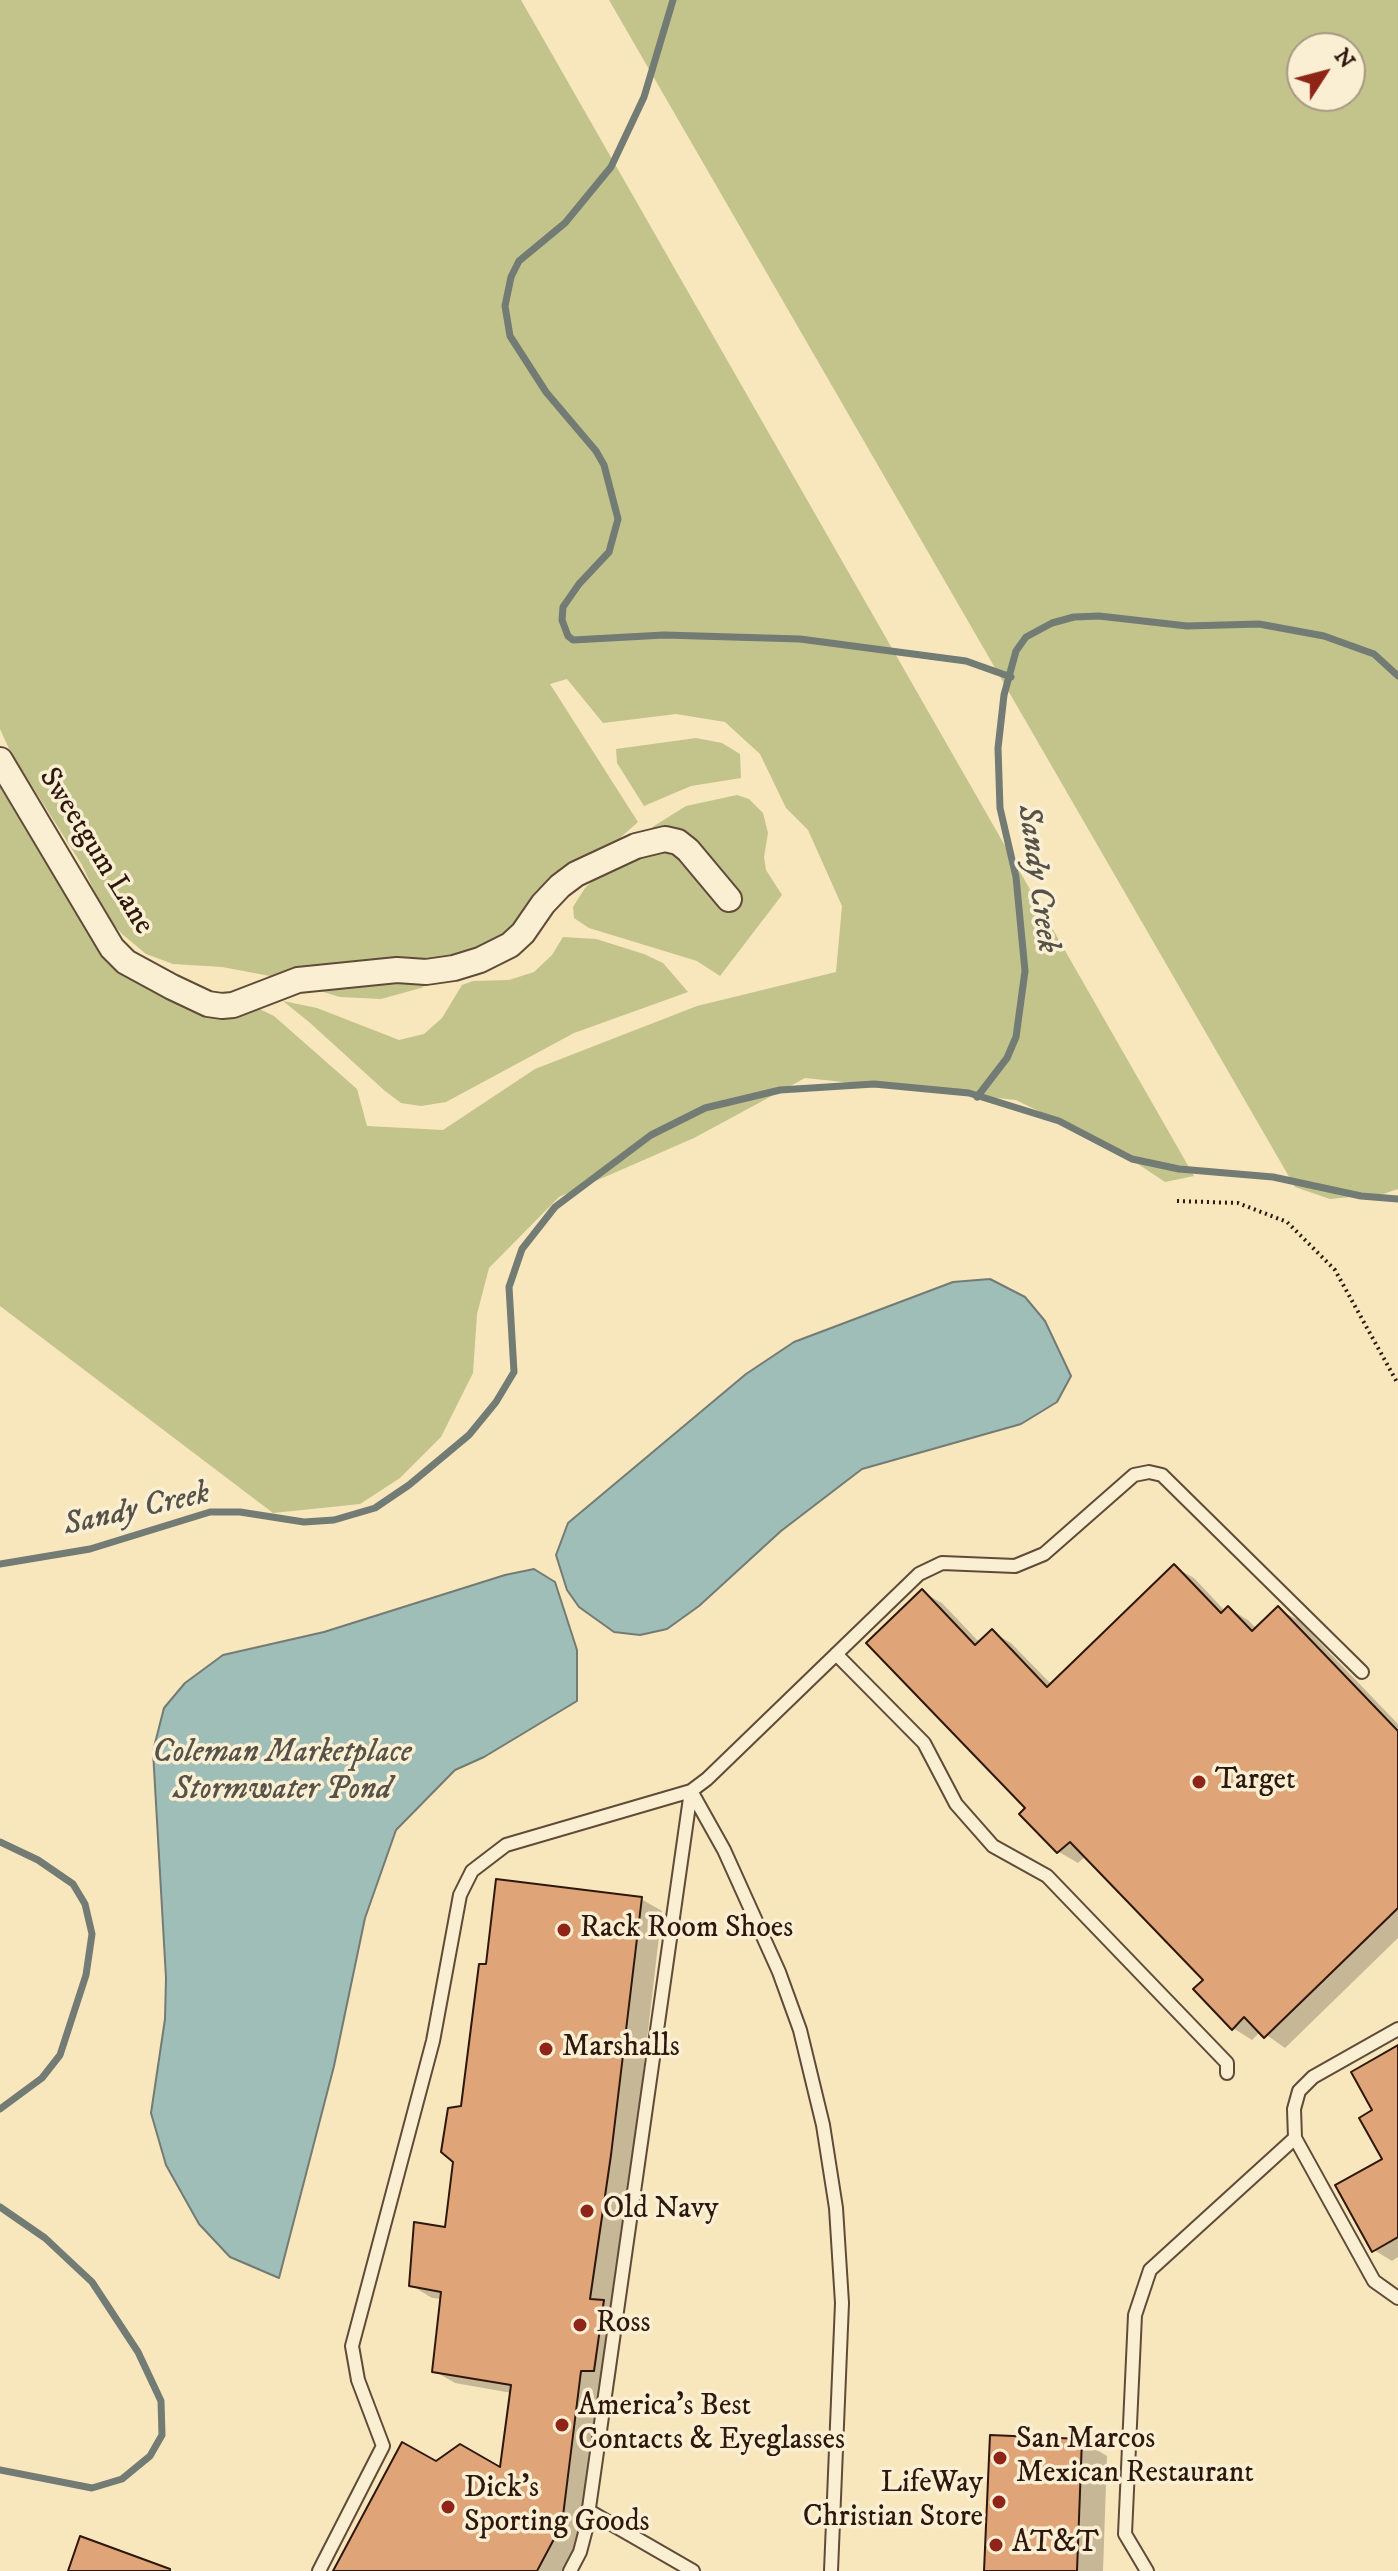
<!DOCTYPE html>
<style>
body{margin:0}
#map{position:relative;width:1398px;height:2571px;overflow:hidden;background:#f8e6bc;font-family:"IM FELL DW Pica",serif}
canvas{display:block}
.north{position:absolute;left:1286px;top:32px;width:80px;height:80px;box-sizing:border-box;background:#faefd3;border:2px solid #a89984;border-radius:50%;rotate:54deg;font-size:22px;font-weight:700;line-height:32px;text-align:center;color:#2e170d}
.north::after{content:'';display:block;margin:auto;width:28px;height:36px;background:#8f2418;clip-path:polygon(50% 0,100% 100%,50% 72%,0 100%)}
</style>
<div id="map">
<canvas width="1398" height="2571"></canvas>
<div class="north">N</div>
</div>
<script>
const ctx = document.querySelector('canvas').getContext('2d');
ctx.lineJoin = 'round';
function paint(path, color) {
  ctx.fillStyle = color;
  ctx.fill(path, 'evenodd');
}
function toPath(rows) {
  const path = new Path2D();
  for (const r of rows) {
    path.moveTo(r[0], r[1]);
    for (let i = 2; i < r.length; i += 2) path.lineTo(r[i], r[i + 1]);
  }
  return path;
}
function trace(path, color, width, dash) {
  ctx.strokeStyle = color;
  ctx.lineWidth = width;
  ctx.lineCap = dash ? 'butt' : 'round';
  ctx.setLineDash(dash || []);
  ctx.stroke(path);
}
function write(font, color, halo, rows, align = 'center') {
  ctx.font = font + ' "IM FELL DW Pica",serif';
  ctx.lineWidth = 7;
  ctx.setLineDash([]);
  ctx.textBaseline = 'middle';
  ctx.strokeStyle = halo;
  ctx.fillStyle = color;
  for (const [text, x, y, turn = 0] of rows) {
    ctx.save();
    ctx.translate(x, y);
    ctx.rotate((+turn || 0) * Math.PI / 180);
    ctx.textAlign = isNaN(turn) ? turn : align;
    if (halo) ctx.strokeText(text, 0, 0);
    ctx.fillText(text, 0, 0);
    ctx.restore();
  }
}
const green = toPath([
 [0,0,521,0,1194,1176,1165,1182,1117,1150,1016,1100,805,1078,694,1138,559,1197,489,1268,477,1314,473,1373,441,1437,400,1478,360,1504,273,1513,0,1306,0,777,124,974,161,992,224,992,274,1016,357,1089,367,1126,443,1130,535,1069,697,1006,836,972,842,906,808,830,786,808,760,754,725,722,676,714,603,723,567,679,550,684,638,822,568,884,551,914,529,933,474,958,421,988,381,999,340,997,270,976,222,967,173,964,146,954,122,934,106,916,82,865,11,753,0,729],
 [609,0,1398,0,1398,1189,1383,1194,1330,1199,1295,1187],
 [1302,48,1350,48,1350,96,1302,96],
 [696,738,722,743,740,754,741,778,691,786,644,806,617,763,616,749],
 [737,795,749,799,763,813,768,833,764,857,766,870,782,895,720,976,697,961,589,928,574,918,573,907,585,888,654,826,686,806],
 [563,937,596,939,644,954,663,963,688,992,574,1033,446,1102,421,1106,401,1103,385,1091,309,1022,283,1001,317,1008,399,1040,424,1034,442,1018,462,985,473,981,509,980,534,972,552,955]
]);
const water = toPath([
 [990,1279,1025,1297,1045,1321,1071,1376,1057,1402,1021,1424,862,1469,781,1531,699,1606,667,1629,640,1635,614,1632,579,1607,567,1590,556,1555,568,1523,746,1374,794,1342,953,1282,990,1279],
 [534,1569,555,1582,577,1650,577,1701,484,1757,455,1770,396,1830,365,1918,334,2066,279,2278,230,2257,199,2224,166,2165,151,2113,165,2019,166,1978,153,1751,164,1708,185,1683,223,1655,324,1632,505,1575,534,1569]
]);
const shadow = toPath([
 [1174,1567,1194,1578,1225,1611,1228,1608,1248,1620,1257,1629,1278,1609,1298,1620,1398,1724,1398,1938,1285,2048,1261,2031,1252,2040,1233,2028,1206,1980,1086,1856,1078,1863,1059,1852,1022,1814,1027,1808,922,1592,942,1603,980,1643,992,1632,1011,1643,1052,1685],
 [641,1899,662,1911,632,2168,611,2307,624,2314,615,2382,602,2382,583,2536,565,2571,335,2571,436,2463,502,2471,512,2393,455,2383,434,2371,442,2299,432,2298,411,2285,446,2229,463,2107,487,1967],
 [1398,2047,1398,2257,1392,2261,1374,2250,1385,2159,1375,2111],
 [1082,2441,1107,2456,1103,2571,986,2571]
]);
const stream = toPath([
 [673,0,644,97,611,167,565,223,519,261,511,277,505,306,510,336,546,392,596,451,604,465,618,519,609,552,579,584,563,607,562,620,568,636,573,640,664,635,800,639,966,661,1011,677],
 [977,1097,1007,1058,1016,1037,1025,971,1016,877,1000,808,998,748,1004,695,1016,651,1026,637,1052,623,1074,617,1099,616,1187,626,1259,624,1324,636,1374,654,1398,676],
 [0,1564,90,1549,210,1512,240,1512,304,1522,334,1520,375,1508,409,1485,469,1435,496,1402,514,1372,509,1287,522,1249,555,1207,651,1135,705,1108,780,1090,874,1084,969,1093,1059,1121,1132,1159,1179,1169,1273,1177,1361,1196,1398,1199],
 [0,1842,38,1860,73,1884,85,1904,92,1934,86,1975,60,2055,42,2078,0,2109],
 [0,2207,45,2238,92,2282,138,2352,161,2401,162,2435,150,2456,122,2479,92,2488,0,2470]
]);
const building = toPath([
 [1174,1564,1221,1613,1228,1606,1252,1631,1278,1606,1398,1731,1398,1908,1264,2038,1244,2017,1232,2030,1193,1989,1203,1980,1070,1842,1057,1853,1019,1814,1025,1808,866,1643,922,1589,975,1645,992,1629,1047,1687,1174,1564],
 [496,1879,642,1897,611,2155,590,2299,604,2300,594,2371,581,2371,562,2524,537,2571,333,2571,402,2442,436,2461,460,2444,500,2467,511,2385,432,2372,441,2292,409,2286,414,2222,445,2227,453,2162,441,2152,448,2108,461,2106,479,1964,486,1964,496,1879],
 [1398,2045,1398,2237,1372,2252,1335,2185,1382,2159,1359,2118,1372,2110,1351,2072,1398,2045],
 [990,2435,1082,2439,1077,2571,984,2571,990,2435],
 [80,2536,170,2569,170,2571,68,2571,80,2536]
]);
const path = toPath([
 [1177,1201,1238,1203,1287,1222,1335,1270,1398,1384]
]);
const service = toPath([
 [836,1654,924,1743,956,1804,993,1846,1047,1876,1227,2063,1227,2073],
 [1295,2138,1294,2109,1299,2091,1313,2077,1398,2029],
 [589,2511,693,2571],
 [319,2571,383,2446,358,2380,352,2346,433,2041,460,1895,472,1871,506,1845,691,1791,586,2529,580,2552,570,2571],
 [831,2571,842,2303,836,2208,823,2125,800,2030,779,1972,724,1850,691,1791,707,1779,919,1574,942,1563,1015,1566,1044,1554,1134,1475,1149,1472,1162,1475,1362,1672],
 [1147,2571,1125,2534,1135,2315,1150,2270,1295,2138,1374,2281,1398,2298]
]);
const minor = toPath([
 [0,760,112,948,126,962,172,987,208,1004,222,1006,233,1005,298,980,397,970,426,972,454,968,480,960,510,945,523,933,543,904,560,886,576,874,636,846,665,839,678,842,688,850,729,899]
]);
const markers = [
 [1199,1782,8,"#8f2418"],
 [564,1930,8,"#8f2418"],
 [546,2049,8,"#8f2418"],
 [587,2211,8,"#8f2418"],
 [580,2325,8,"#8f2418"],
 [562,2425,8,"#8f2418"],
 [1000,2458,8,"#8f2418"],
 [999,2502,8,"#8f2418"],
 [448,2507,8,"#8f2418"],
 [996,2545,8,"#8f2418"]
];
const streetNames = [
 ["Sweetgum Lane",95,852,58]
];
const poiNames = [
 ["Target",1215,1782],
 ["Rack Room Shoes",580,1930],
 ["Marshalls",562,2049],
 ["Old Navy",603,2211],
 ["Ross",596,2325],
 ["America's Best",578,2408],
 ["Contacts & Eyeglasses",578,2442],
 ["San Marcos",1016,2441],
 ["Mexican Restaurant",1016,2475],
 ["LifeWay",983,2485,"right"],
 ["Christian Store",983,2519,"right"],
 ["Dick's",464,2490],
 ["Sporting Goods",464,2524],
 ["AT&T",1012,2545]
];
const waterNames = [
 ["Sandy Creek",1036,879,82],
 ["Sandy Creek",137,1511,-13],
 ["Coleman Marketplace",282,1754],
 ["Stormwater Pond",282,1791]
];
paint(green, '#c3c38c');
paint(water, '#a0beb8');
trace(water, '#727b74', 2);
paint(shadow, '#0003');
trace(stream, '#727b74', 7);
paint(building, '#e0a479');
trace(building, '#2e170d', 2);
trace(service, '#604b39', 16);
trace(minor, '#604b39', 28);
trace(path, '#2e170d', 4, [2, 4]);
trace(service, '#faefd3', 12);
trace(minor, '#faefd3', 24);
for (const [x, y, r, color] of markers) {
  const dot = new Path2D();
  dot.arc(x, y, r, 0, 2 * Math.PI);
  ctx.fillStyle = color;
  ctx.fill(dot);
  trace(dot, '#faefd3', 3);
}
write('30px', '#2e170d', '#faefd3', streetNames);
write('30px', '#2e170d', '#faefd3', poiNames, 'left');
write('italic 32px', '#565149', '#faefd3', waterNames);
</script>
